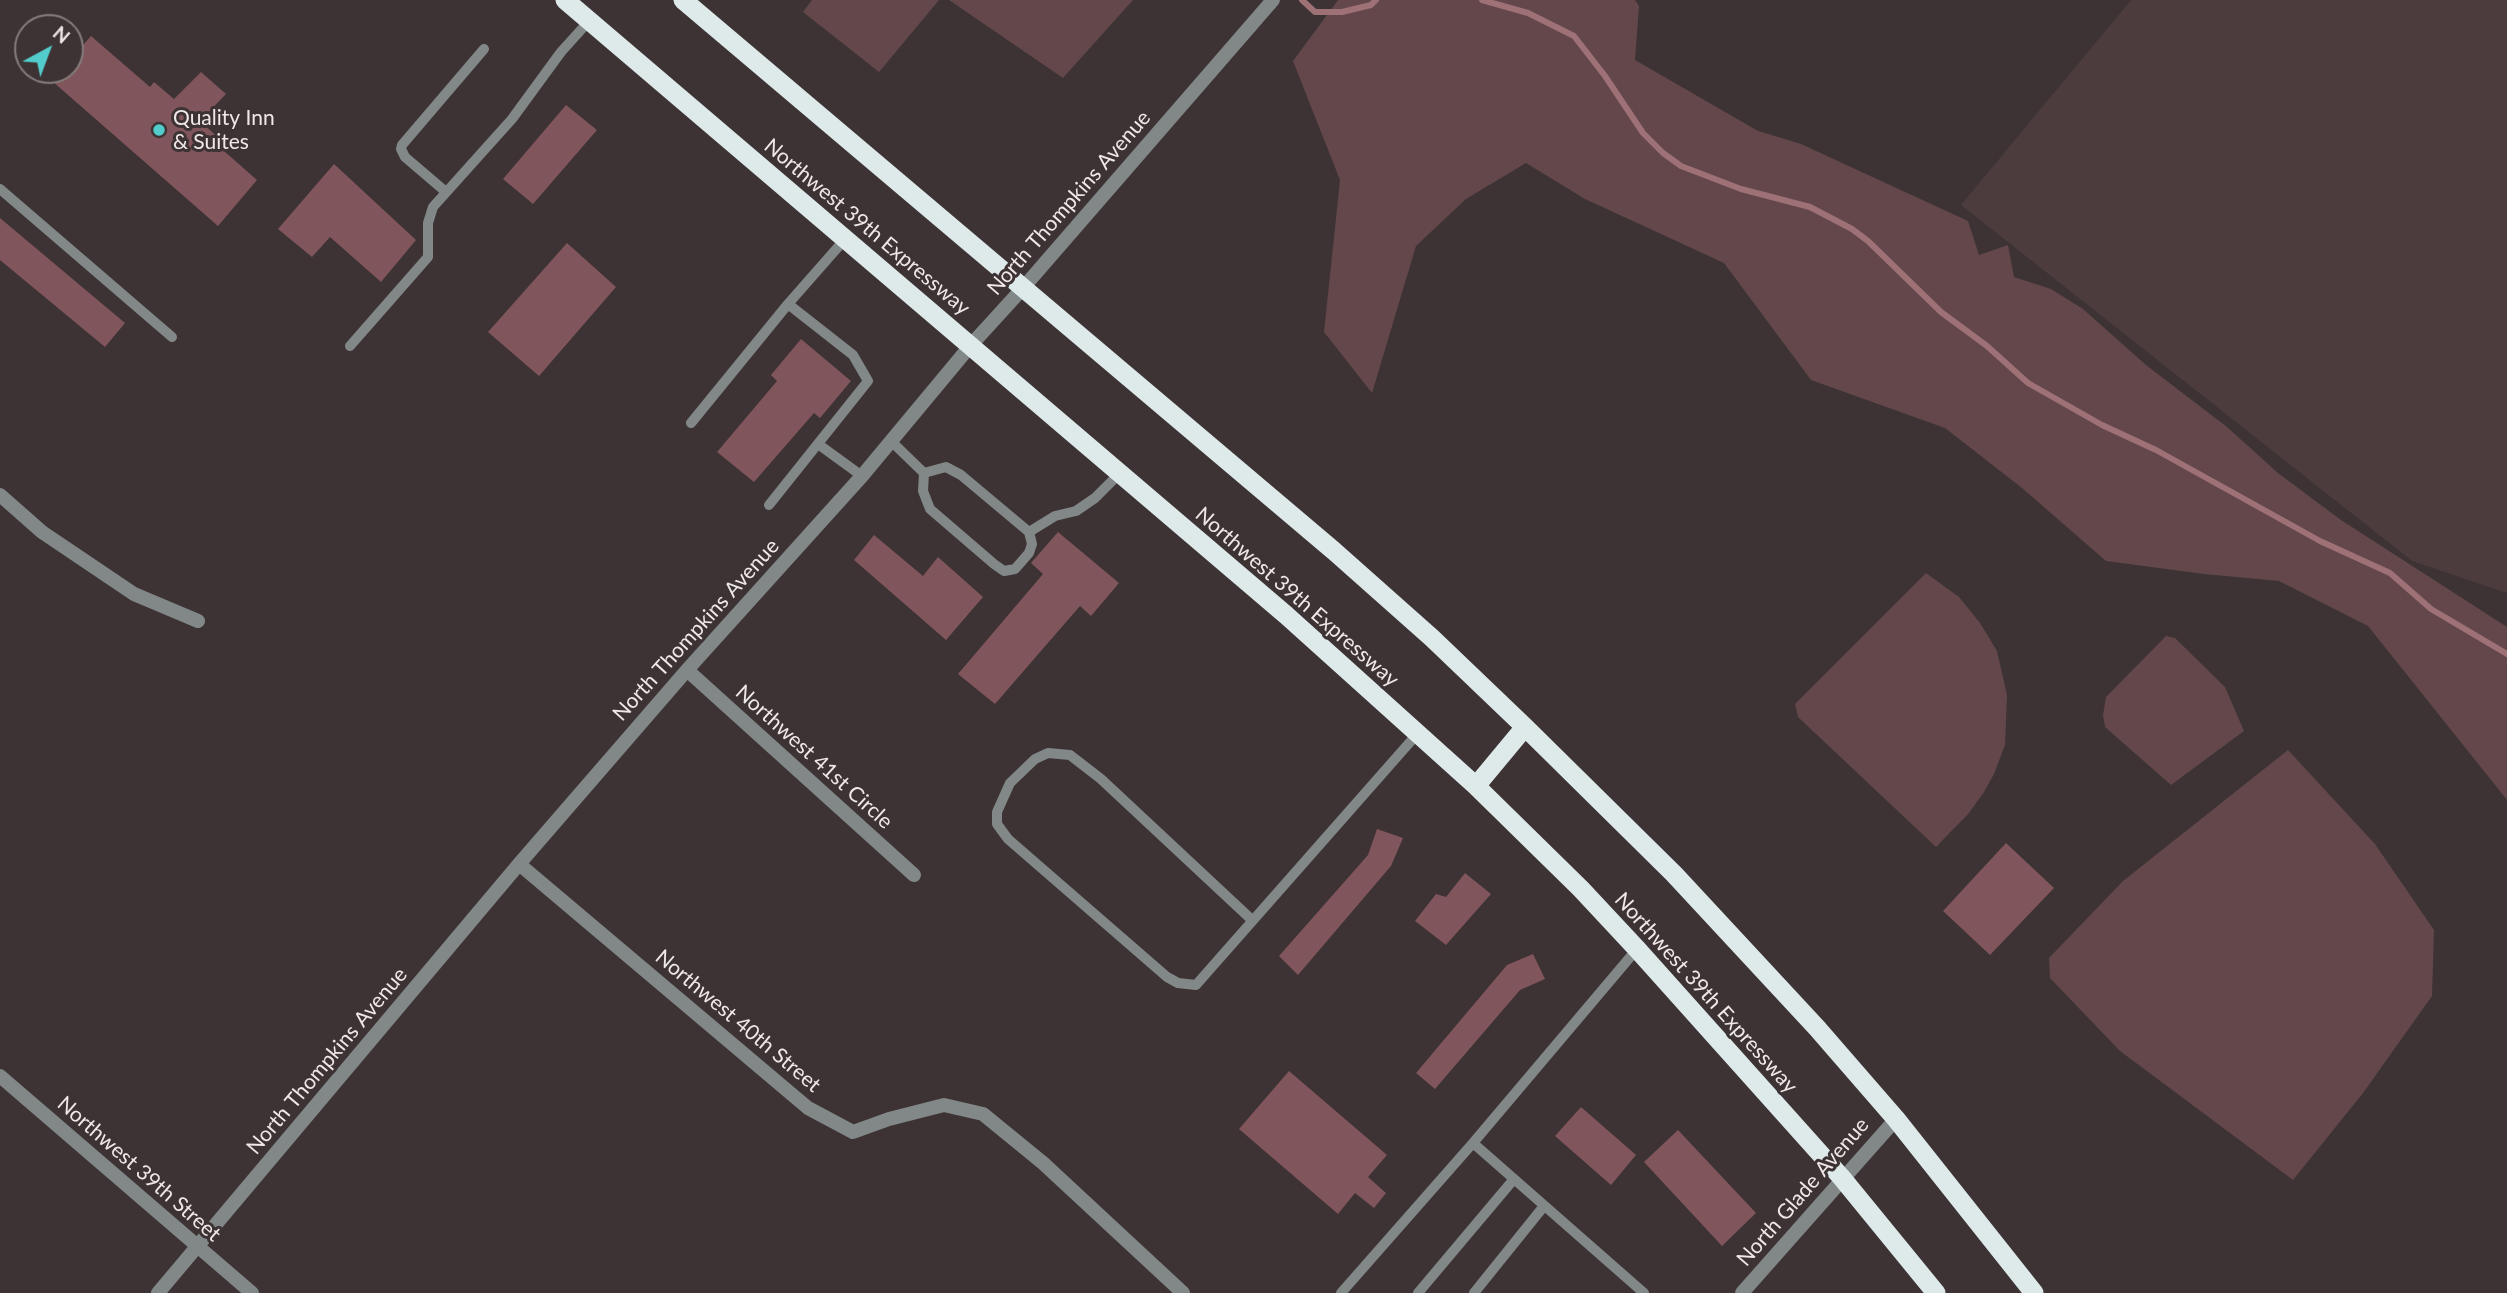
<!DOCTYPE html>
<style>
body{margin:0}
#map{position:relative;width:2507px;height:1293px;overflow:hidden;background:#3d3334;font-family:Lato,sans-serif}
canvas{display:block}
.north{position:absolute;left:14px;top:14px;width:70px;height:70px;box-sizing:border-box;background:#3d3334;border:2px solid #847b7c;border-radius:50%;rotate:41deg;font-size:19px;font-weight:700;line-height:28px;text-align:center;color:#efe8e9}
.north::after{content:'';display:block;margin:auto;width:24px;height:32px;background:#53cdcb;clip-path:polygon(50% 0,100% 100%,50% 72%,0 100%)}
</style>
<div id="map">
<canvas width="2507" height="1293"></canvas>
<div class="north">N</div>
</div>
<script>
const ctx = document.querySelector('canvas').getContext('2d');
ctx.lineJoin = 'round';
function paint(path, color) {
  ctx.fillStyle = color;
  ctx.fill(path, 'evenodd');
}
function toPath(rows) {
  const path = new Path2D();
  for (const r of rows) {
    path.moveTo(r[0], r[1]);
    for (let i = 2; i < r.length; i += 2) path.lineTo(r[i], r[i + 1]);
  }
  return path;
}
function trace(path, color, width, dash) {
  ctx.strokeStyle = color;
  ctx.lineWidth = width;
  ctx.lineCap = dash ? 'butt' : 'round';
  ctx.setLineDash(dash || []);
  ctx.stroke(path);
}
function write(font, color, halo, rows, align = 'center') {
  ctx.font = font + ' Lato,sans-serif';
  ctx.lineWidth = 6;
  ctx.setLineDash([]);
  ctx.textBaseline = 'middle';
  ctx.strokeStyle = halo;
  ctx.fillStyle = color;
  for (const [text, x, y, turn = 0] of rows) {
    ctx.save();
    ctx.translate(x, y);
    ctx.rotate((+turn || 0) * Math.PI / 180);
    ctx.textAlign = isNaN(turn) ? turn : align;
    if (halo) ctx.strokeText(text, 0, 0);
    ctx.fillText(text, 0, 0);
    ctx.restore();
  }
}
const built = toPath([
 [2131,0,2507,0,2507,593,2412,561,1961,205]
]);
const green = toPath([
 [812,0,939,0,879,72,803,12],
 [949,0,1133,0,1063,78],
 [1338,0,1635,0,1639,6,1635,60,1758,131,1801,144,1968,221,1979,255,2008,245,2014,277,2051,289,2083,309,2146,365,2227,427,2278,473,2341,520,2507,627,2507,800,2368,626,2279,581,2204,574,2106,561,2022,488,1945,428,1811,380,1724,263,1585,199,1526,163,1466,199,1416,246,1372,393,1324,332,1340,180,1293,61],
 [1926,573,1959,597,1980,623,1997,651,2007,695,2005,745,1994,774,1984,792,1969,813,1936,847,1798,717,1795,704],
 [2166,636,2175,638,2225,687,2244,731,2171,785,2105,727,2103,715,2106,697],
 [2288,750,2375,844,2434,930,2432,996,2363,1093,2293,1180,2120,1051,2050,978,2049,958,2123,881]
]);
const stream = toPath([
 [1302,0,1315,12,1342,12,1371,5,1376,0],
 [1482,0,1528,13,1574,36,1605,76,1643,133,1663,153,1681,166,1741,189,1810,207,1852,229,1868,241,1941,312,1987,346,2028,383,2102,425,2156,450,2320,541,2390,573,2431,609,2507,654]
]);
const building = toPath([
 [91,36,150,87,154,82,174,99,201,72,226,94,200,121,221,140,216,144,257,180,218,226,52,81,61,70,70,70,70,60],
 [566,105,597,130,533,204,503,179],
 [334,164,416,240,381,282,330,237,312,257,278,229],
 [0,218,125,323,105,347,0,260],
 [567,243,616,287,539,376,488,332],
 [801,339,851,381,820,418,814,413,754,482,717,452,777,381,771,375],
 [1058,532,1119,583,1091,616,1080,606,995,704,958,674,1043,574,1031,563],
 [874,535,923,576,938,557,983,597,946,640,854,560],
 [1377,829,1403,838,1391,866,1298,975,1279,956,1368,855],
 [2006,843,2054,888,1990,955,1943,911],
 [1465,873,1491,894,1446,945,1415,921,1436,894,1446,897],
 [1533,954,1545,979,1520,990,1435,1089,1416,1073,1507,965],
 [1289,1071,1387,1155,1368,1177,1386,1193,1374,1208,1355,1193,1338,1214,1239,1129],
 [1581,1107,1636,1155,1611,1185,1555,1136],
 [1678,1130,1756,1213,1722,1246,1644,1162]
]);
const service = toPath([
 [0,189,172,337],
 [446,192,405,157,401,149,402,145,484,49],
 [350,346,428,257,428,223,433,207,512,119,561,52,589,21],
 [691,423,788,304,846,238],
 [891,441,924,473,923,491,930,509,994,564,1004,571,1015,569,1029,553,1032,544,1029,532,961,475,946,467,924,473],
 [818,444,862,476],
 [769,505,868,381,853,355,788,304],
 [1029,532,1055,516,1076,511,1095,498,1120,473],
 [1252,920,1101,779,1070,755,1048,753,1035,759,1010,783,997,812,997,824,1008,839,1167,977,1178,983,1196,985,1418,733],
 [1473,1143,1637,949],
 [1341,1293,1473,1143,1644,1293],
 [1418,1293,1514,1179],
 [1474,1293,1544,1206]
]);
const minor = toPath([
 [0,495,42,532,134,594,198,621],
 [687,670,914,875],
 [519,864,808,1108,853,1132,889,1119,944,1105,983,1114,1043,1163,1183,1293],
 [0,1076,252,1293],
 [158,1293,519,864,687,670,862,476,971,345,1023,288,1273,0],
 [1742,1293,1896,1119]
]);
const trunk = toPath([
 [565,0,1286,615,1476,786,1581,889,1637,949,1842,1178,1936,1293],
 [683,0,1334,551,1432,638,1525,727,1674,874,1817,1028,1896,1119,2034,1293],
 [1476,786,1525,727]
]);
const markers = [
 [159,130,7,"#53cdcb"]
];
const poiNames = [
 ["Quality Inn",173,118],
 ["& Suites",173,142]
];
const streetNames = [
 ["North Thompkins Avenue",1069,203,-49],
 ["Northwest 39th Expressway",867,227,40],
 ["Northwest 39th Expressway",1297,597,41],
 ["North Thompkins Avenue",696,630,-48],
 ["Northwest 41st Circle",814,757,42],
 ["Northwest 39th Expressway",1706,993,48],
 ["Northwest 40th Street",738,1021,40],
 ["North Thompkins Avenue",327,1061,-50],
 ["Northwest 39th Street",139,1169,41],
 ["North Glade Avenue",1803,1192,-49]
];
paint(built, '#4c3c3e');
paint(green, '#63474b');
trace(stream, '#9e7177', 6);
paint(building, '#80555b');
trace(service, '#828888', 10);
trace(minor, '#828888', 14);
trace(trunk, '#deeaea', 19);
for (const [x, y, r, color] of markers) {
  const dot = new Path2D();
  dot.arc(x, y, r, 0, 2 * Math.PI);
  ctx.fillStyle = color;
  ctx.fill(dot);
  trace(dot, '#3d3334', 2.5);
}
write('21px', '#efe8e9', '#3d3334', poiNames, 'left');
write('21px', '#efe8e9', '#3d3334', streetNames);
</script>
